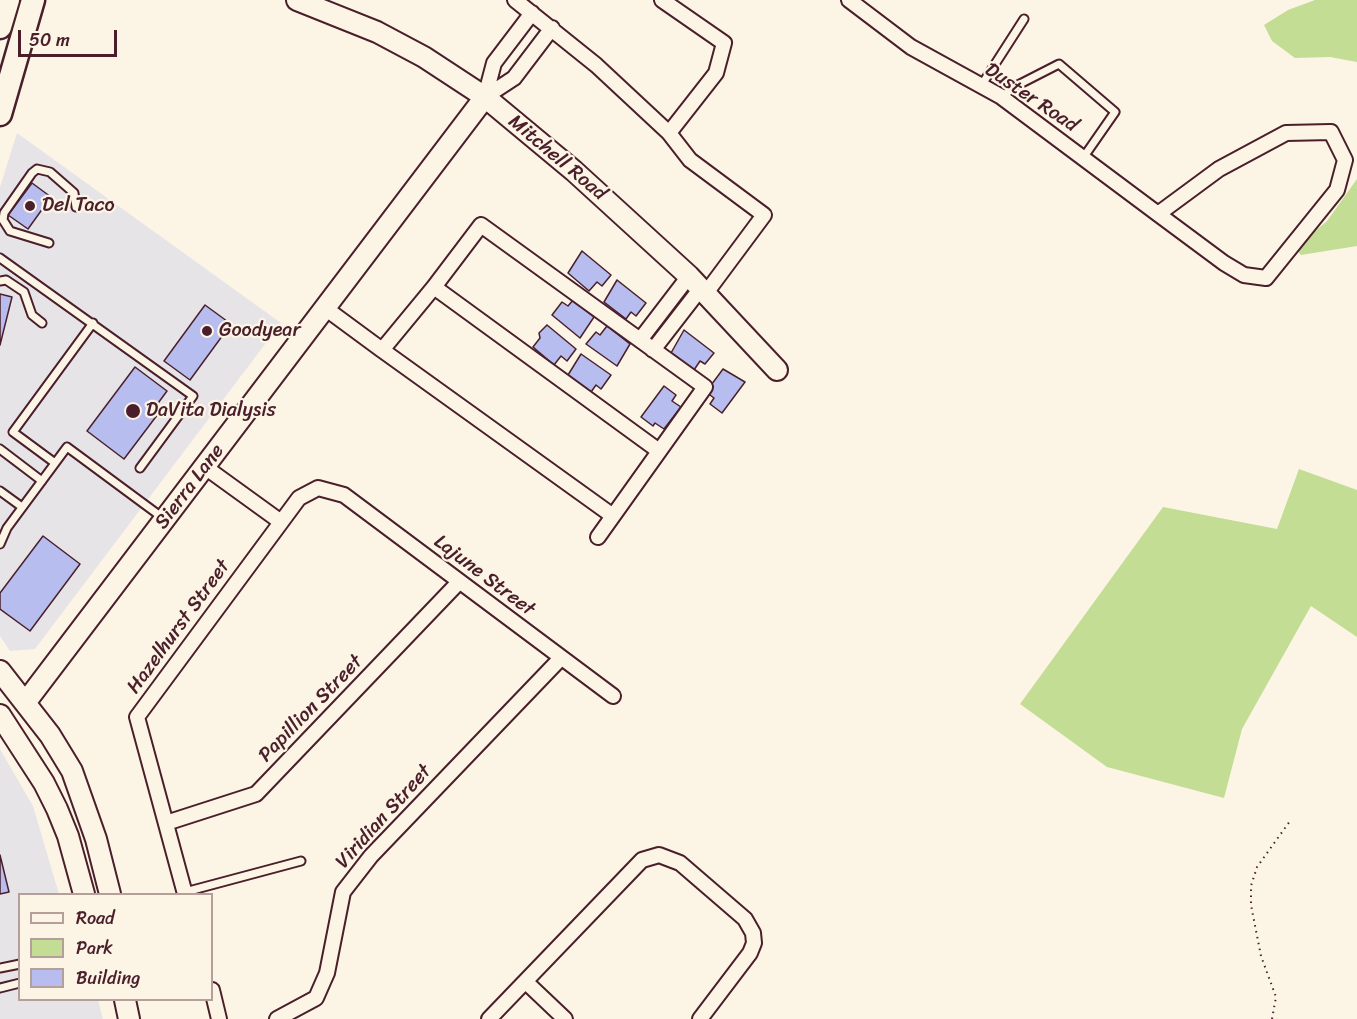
<!DOCTYPE html>
<style>
body{margin:0}
#map{position:relative;width:1357px;height:1019px;overflow:hidden;background:#fcf5e5;font-family:Sriracha,sans-serif}
canvas{display:block}
.legend{position:absolute;left:18px;top:893px;width:195px;height:108px;box-sizing:border-box;background:#fcf5e5;border:2px solid #b59f9b;margin:0;padding:8px 10px;list-style:none;font-size:18px;color:#4a1f2b}
.legend li{display:flex;align-items:center;gap:12px;height:30px}
.legend b{width:30px;border:2px solid #b59f9b}
.scale{position:absolute;left:18px;top:30px;width:99px;height:27px;box-sizing:border-box;border:3px solid #4a1f2b;border-top:0;padding-left:8px;font-size:18px;line-height:21px;white-space:nowrap;color:#4a1f2b;-webkit-text-stroke:4px #fcf5e5;paint-order:stroke}
</style>
<div id="map">
<canvas width="1357" height="1019"></canvas>
<ul class="legend">
<li><b style="height:8px;background:#fcf5e5"></b>Road</li>
<li><b style="height:16px;background:#c3dd94"></b>Park</li>
<li><b style="height:16px;background:#b7bdee"></b>Building</li>
</ul>
<div class="scale">50 m</div>
</div>
<script>
const ctx = document.querySelector('canvas').getContext('2d');
ctx.lineJoin = 'round';
function paint(path, color) {
  ctx.fillStyle = color;
  ctx.fill(path, 'evenodd');
}
function toPath(rows) {
  const path = new Path2D();
  for (const r of rows) {
    path.moveTo(r[0], r[1]);
    for (let i = 2; i < r.length; i += 2) path.lineTo(r[i], r[i + 1]);
  }
  return path;
}
function trace(path, color, width, dash) {
  ctx.strokeStyle = color;
  ctx.lineWidth = width;
  ctx.lineCap = dash ? 'butt' : 'round';
  ctx.setLineDash(dash || []);
  ctx.stroke(path);
}
function write(font, color, halo, rows, align = 'center') {
  ctx.font = font + ' Sriracha,sans-serif';
  ctx.lineWidth = 4.5;
  ctx.setLineDash([]);
  ctx.textBaseline = 'middle';
  ctx.strokeStyle = halo;
  ctx.fillStyle = color;
  for (const [text, x, y, turn = 0] of rows) {
    ctx.save();
    ctx.translate(x, y);
    ctx.rotate((+turn || 0) * Math.PI / 180);
    ctx.textAlign = isNaN(turn) ? turn : align;
    if (halo) ctx.strokeText(text, 0, 0);
    ctx.fillText(text, 0, 0);
    ctx.restore();
  }
}
const built = toPath([
 [17,133,281,323,35,649,10,651,0,636,0,187],
 [0,749,33,806,59,894,20,894,20,1000,98,1000,103,1019,0,1019]
]);
const green = toPath([
 [1315,0,1357,0,1357,62,1330,57,1295,58,1272,41,1264,25,1288,10],
 [1357,179,1357,246,1301,255,1295,248,1327,221],
 [1299,469,1357,490,1357,637,1311,606,1242,729,1224,798,1107,767,1020,704,1163,507,1277,529]
]);
const building = toPath([
 [32,183,51,197,28,229,8,215,32,183],
 [582,251,611,275,602,286,597,282,589,291,568,273,582,251],
 [617,280,646,303,636,316,631,312,626,319,604,302,617,280],
 [0,294,12,297,0,345,0,294],
 [573,300,594,317,580,338,552,315,562,302,568,306,573,300],
 [205,305,231,324,190,380,164,361,205,305],
 [547,325,576,349,567,361,561,356,554,365,533,347,540,338,539,333,547,325],
 [607,326,630,344,617,366,586,344,596,332,600,335,607,326],
 [684,330,714,353,705,364,700,361,694,370,671,353,684,330],
 [581,354,611,375,601,389,596,385,591,392,568,375,581,354],
 [135,367,167,391,153,410,158,414,124,459,87,431,135,367],
 [723,369,745,382,722,413,710,404,714,398,706,392,723,369],
 [664,386,676,395,672,401,681,407,664,429,655,423,653,426,641,417,664,386],
 [43,536,80,564,30,631,0,609,0,593,43,536],
 [0,855,9,892,0,894,0,855]
]);
const path = toPath([
 [1272,1019,1276,997,1261,956,1251,905,1251,886,1257,867,1290,821]
]);
const lane = toPath([
 [981,86,1024,19],
 [1002,97,1014,87,1059,64,1115,112,1083,158],
 [49,243,10,231,3,220,4,213,32,173,37,169,50,172,74,193,76,207],
 [0,258,193,396,140,468],
 [0,281,6,280,24,292,32,315,42,323],
 [0,449,42,481],
 [55,463,13,432,93,323],
 [0,491,22,507],
 [0,544,7,528,67,447,163,518],
 [185,892,301,861],
 [0,968,20,964],
 [0,988,20,983]
]);
const street = toPath([
 [515,0,596,65,669,133,690,160,764,215,706,293],
 [662,0,724,43,716,73,669,133],
 [849,0,911,47,1000,96,1158,214,1224,263,1244,275,1266,278,1337,190,1345,160,1331,132,1286,133,1219,169,1158,214],
 [485,97,494,63,532,13],
 [485,97,514,78,552,28],
 [434,287,481,225,705,387,598,537],
 [325,308,382,350],
 [640,340,689,276],
 [653,350,701,288],
 [205,467,281,522],
 [613,516,382,350,434,287,659,451],
 [166,823,256,794,459,582],
 [185,894,137,717,299,498,318,488,344,495,613,696],
 [526,982,565,1019],
 [212,990,219,1019],
 [277,1019,316,998,327,973,343,892,371,856,561,658],
 [489,1019,642,860,659,855,680,863,745,919,753,933,754,943,750,953,700,1019]
]);
const secondary = toPath([
 [297,0,377,32,424,57,485,97,574,171,689,276,777,370],
 [0,671,50,735,72,771,96,839,110,894],
 [25,703,485,97],
 [0,715,44,783,57,809,68,836,84,894],
 [125,1000,129,1019]
]);
const primary = toPath([
 [0,27,8,0],
 [0,114,33,0]
]);
const markers = [
 [30,206,6,"#4a1f2b"],
 [207,331,6,"#4a1f2b"],
 [133,411,8,"#4a1f2b"]
];
const streetNames = [
 ["Duster Road",1031,98,34],
 ["Mitchell Road",557,158,40],
 ["Sierra Lane",190,487,-53],
 ["Lajune Street",484,576,37],
 ["Hazelhurst Street",179,627,-54],
 ["Papillion Street",311,709,-46],
 ["Viridian Street",384,817,-48]
];
const poiNames = [
 ["Del Taco",42,206],
 ["Goodyear",219,331],
 ["DaVita Dialysis",146,411]
];
paint(built, '#e7e4e8');
paint(green, '#c3dd94');
paint(building, '#b7bdee');
trace(building, '#4a1f2b', 1.5);
trace(lane, '#4a1f2b', 11);
trace(street, '#4a1f2b', 18);
trace(secondary, '#4a1f2b', 24);
trace(primary, '#4a1f2b', 27);
trace(path, '#4a1f2b', 2, [1.5, 4.5]);
trace(lane, '#fcf5e5', 7);
trace(street, '#fcf5e5', 14);
trace(secondary, '#fcf5e5', 20);
trace(primary, '#fcf5e5', 22);
for (const [x, y, r, color] of markers) {
  const dot = new Path2D();
  dot.arc(x, y, r, 0, 2 * Math.PI);
  ctx.fillStyle = color;
  ctx.fill(dot);
  trace(dot, '#fcf5e5', 2);
}
write('20px', '#4a1f2b', '#fcf5e5', streetNames);
write('20px', '#4a1f2b', '#fcf5e5', poiNames, 'left');
</script>
